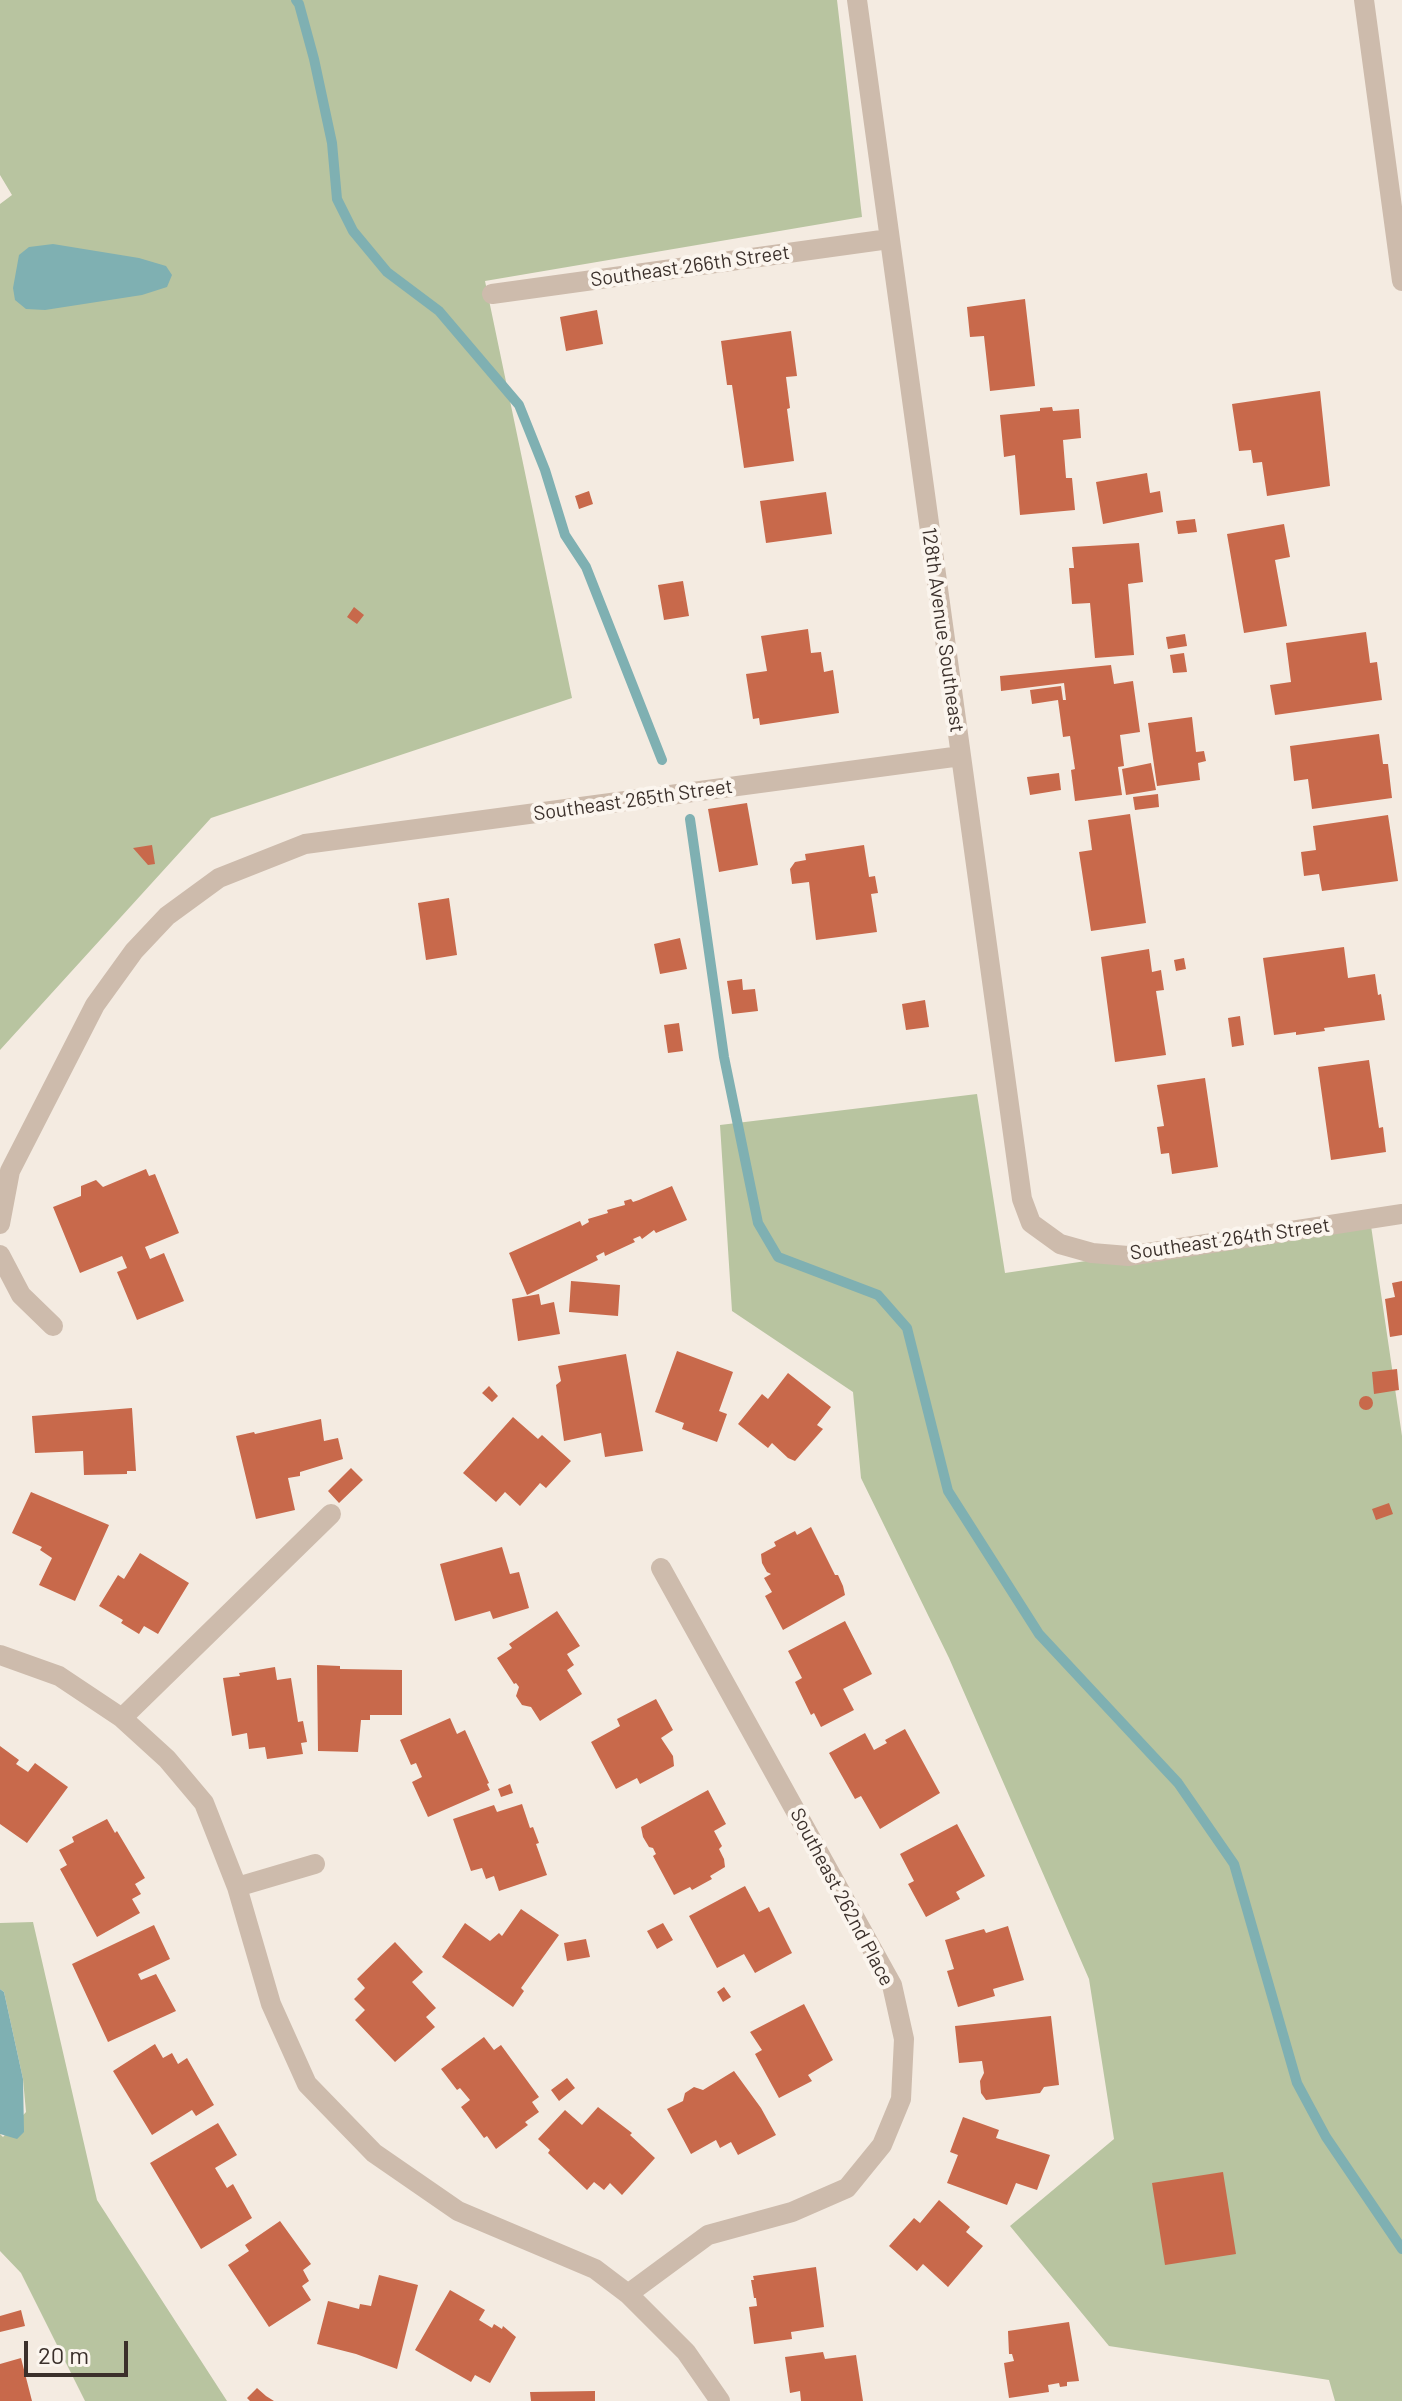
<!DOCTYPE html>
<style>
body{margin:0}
#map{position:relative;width:1402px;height:2401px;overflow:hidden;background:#f4ebe1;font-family:Barlow,sans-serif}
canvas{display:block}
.scale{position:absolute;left:24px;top:2341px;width:104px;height:36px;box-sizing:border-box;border:4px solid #3b302b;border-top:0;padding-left:10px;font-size:24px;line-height:28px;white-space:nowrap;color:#3b302b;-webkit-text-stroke:6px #fbf5ee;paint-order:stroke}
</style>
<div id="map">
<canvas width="1402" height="2401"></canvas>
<div class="scale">20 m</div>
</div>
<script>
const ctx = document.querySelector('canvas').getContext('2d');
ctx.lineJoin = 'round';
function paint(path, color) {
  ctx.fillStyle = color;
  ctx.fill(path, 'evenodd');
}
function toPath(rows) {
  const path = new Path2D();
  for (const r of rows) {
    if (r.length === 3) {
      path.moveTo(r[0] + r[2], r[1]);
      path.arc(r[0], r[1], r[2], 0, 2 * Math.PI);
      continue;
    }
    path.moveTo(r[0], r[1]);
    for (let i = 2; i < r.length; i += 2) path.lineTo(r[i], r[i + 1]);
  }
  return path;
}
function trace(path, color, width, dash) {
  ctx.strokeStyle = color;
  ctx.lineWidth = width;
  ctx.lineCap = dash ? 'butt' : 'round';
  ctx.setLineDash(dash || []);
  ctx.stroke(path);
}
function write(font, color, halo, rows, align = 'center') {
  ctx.font = font + ' Barlow,sans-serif';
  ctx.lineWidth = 8;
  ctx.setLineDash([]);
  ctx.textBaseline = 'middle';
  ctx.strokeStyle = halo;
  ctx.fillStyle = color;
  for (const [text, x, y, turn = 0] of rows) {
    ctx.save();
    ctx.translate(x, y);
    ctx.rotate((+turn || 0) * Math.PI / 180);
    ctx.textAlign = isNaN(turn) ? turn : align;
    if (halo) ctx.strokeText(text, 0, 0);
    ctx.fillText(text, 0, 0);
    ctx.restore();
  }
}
const green = toPath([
 [0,0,837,0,862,217,485,281,572,698,211,818,0,1050,0,204,12,195,0,175],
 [977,1094,1005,1273,1370,1219,1402,1436,1402,2401,1335,2401,1329,2380,1109,2346,1010,2226,1114,2139,1089,1979,949,1658,861,1478,853,1392,732,1311,720,1125],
 [33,1922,97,2200,227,2401,85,2401,21,2273,0,2251,0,2134,3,2137,26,2112,23,2079,4,1992,0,1989,0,1923]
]);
const water = toPath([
 [53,244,139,258,166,266,172,275,167,287,142,295,45,310,26,309,15,300,13,288,19,255,29,247],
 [0,1989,4,1992,23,2079,24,2132,17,2139,0,2134]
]);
const stream = toPath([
 [296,0,299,4,314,59,332,143,337,199,353,231,387,272,439,311,519,405,545,470,565,535,586,567,662,760],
 [690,819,724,1057,758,1223,778,1257,878,1295,907,1328,948,1491,1039,1634,1178,1783,1234,1864,1297,2083,1326,2137,1402,2249]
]);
const building = toPath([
 [1025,299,1035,386,990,391,984,336,970,337,967,307],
 [597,310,603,344,566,351,560,317],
 [791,331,797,376,786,377,790,408,787,409,794,461,744,468,732,385,727,385,721,341],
 [1320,391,1330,486,1267,496,1262,462,1253,463,1251,450,1239,451,1232,404],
 [1052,407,1053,411,1079,409,1081,438,1063,440,1066,478,1072,478,1075,510,1020,515,1015,455,1004,457,1000,415,1040,411,1040,408],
 [1147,473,1150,493,1160,491,1163,512,1103,524,1096,482],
 [589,491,593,504,579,509,575,496],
 [826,492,832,534,766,543,760,501],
 [1195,519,1197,532,1178,534,1176,521],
 [1284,524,1290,557,1275,560,1287,626,1244,633,1227,534],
 [1139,543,1143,582,1128,584,1134,655,1095,658,1090,603,1072,604,1069,568,1074,568,1072,547],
 [683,581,689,616,664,620,658,585],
 [354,607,364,615,357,624,347,617],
 [808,629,811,653,821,652,824,672,833,670,839,713,760,725,759,718,753,719,746,674,767,671,761,636],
 [1366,632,1370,663,1377,662,1382,700,1275,715,1270,685,1291,682,1286,643],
 [1185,634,1187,646,1168,649,1166,637],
 [1184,653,1187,672,1173,673,1170,655],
 [1111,665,1114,684,1133,681,1140,732,1120,735,1124,766,1118,767,1122,795,1075,801,1071,770,1075,769,1070,736,1063,737,1058,700,1032,704,1030,690,1061,686,1063,700,1066,700,1064,683,1001,691,1000,676],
 [1192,717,1196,752,1204,751,1206,761,1198,763,1200,780,1157,786,1148,723],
 [1379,734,1383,764,1388,764,1392,798,1312,809,1308,779,1294,781,1290,746],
 [1151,763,1156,790,1126,795,1122,769],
 [1059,773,1061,790,1030,795,1027,777],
 [1158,794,1159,807,1135,810,1133,797],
 [747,803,758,865,719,872,708,809],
 [1130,814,1146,923,1091,931,1079,852,1092,850,1088,820],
 [1388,815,1398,881,1322,891,1319,874,1304,876,1301,852,1316,850,1313,826],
 [152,845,155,864,148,865,133,848],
 [864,845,869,877,875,876,878,893,871,894,877,932,816,940,809,882,792,884,790,869,795,862,806,860,805,854],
 [449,898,457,955,426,960,418,903],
 [680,938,687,969,660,974,654,944],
 [1344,947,1348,978,1375,974,1378,995,1381,994,1385,1020,1324,1028,1325,1031,1296,1035,1296,1032,1274,1035,1263,958],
 [1149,949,1152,972,1161,970,1164,990,1156,991,1166,1055,1115,1062,1101,957],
 [1184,958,1186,969,1176,971,1174,960],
 [742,979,743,990,755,989,758,1011,732,1014,727,981],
 [925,1000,929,1027,906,1030,902,1004],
 [1240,1016,1244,1045,1232,1047,1228,1018],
 [679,1023,683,1051,668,1053,664,1025],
 [1369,1060,1379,1128,1383,1127,1386,1152,1331,1160,1318,1067],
 [1205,1078,1218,1167,1172,1174,1169,1153,1161,1154,1157,1127,1164,1126,1157,1085],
 [146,1169,149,1176,155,1174,179,1233,145,1247,150,1259,164,1253,184,1301,137,1320,117,1272,127,1268,122,1256,80,1273,53,1207,81,1196,81,1186,96,1180,103,1187],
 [672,1186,687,1220,656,1233,654,1230,642,1239,640,1236,633,1239,635,1242,605,1256,604,1252,596,1256,598,1260,527,1295,509,1253,580,1221,582,1226,589,1222,588,1219,608,1213,607,1210,625,1205,624,1201,631,1199,633,1202,639,1200],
 [571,1281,620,1285,618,1316,569,1312],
 [1402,1281,1402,1335,1390,1337,1385,1299,1395,1297,1392,1283],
 [539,1294,541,1305,554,1302,560,1334,518,1341,512,1299],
 [677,1351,733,1372,719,1411,727,1414,717,1442,682,1429,684,1423,655,1412],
 [626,1354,643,1451,605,1457,601,1433,564,1441,556,1385,561,1381,558,1366],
 [1397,1369,1399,1390,1374,1394,1372,1372],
 [788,1373,831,1407,817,1425,823,1429,795,1461,788,1458,772,1443,768,1448,738,1424,762,1394,768,1399],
 [489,1386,498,1396,492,1402,482,1393],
 [1366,1403,7],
 [132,1408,136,1471,127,1471,127,1474,84,1475,83,1451,35,1453,32,1416],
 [513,1417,538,1439,542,1435,571,1461,546,1488,540,1483,520,1506,505,1492,496,1502,463,1473],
 [321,1419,324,1441,338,1438,343,1459,300,1472,300,1476,288,1478,295,1510,256,1519,236,1436,254,1432,255,1434],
 [351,1468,363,1480,339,1503,328,1491],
 [31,1492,109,1525,75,1601,39,1585,52,1558,40,1550,42,1547,12,1533],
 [1389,1503,1393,1514,1376,1520,1372,1509],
 [811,1527,835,1575,838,1575,843,1586,845,1595,783,1630,765,1596,772,1592,764,1578,771,1574,767,1572,762,1563,761,1554,776,1546,774,1542,795,1531,797,1535],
 [502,1547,510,1574,519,1572,529,1608,493,1619,490,1611,455,1621,440,1564],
 [140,1553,189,1583,158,1634,144,1626,139,1634,121,1623,123,1620,99,1606,118,1575,124,1579],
 [557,1611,580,1646,567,1654,574,1665,567,1670,582,1694,540,1721,531,1707,522,1705,516,1696,519,1687,516,1683,514,1684,497,1658,512,1648,509,1644],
 [845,1621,872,1674,843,1689,854,1710,821,1727,814,1713,811,1715,795,1682,802,1678,788,1651],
 [317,1665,340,1666,340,1669,402,1670,402,1715,370,1715,370,1720,361,1720,358,1752,318,1751],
 [275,1667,277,1680,291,1678,298,1722,303,1721,307,1742,301,1743,303,1754,267,1759,265,1747,249,1749,247,1733,232,1736,223,1678,240,1676,239,1673],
 [656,1699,673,1730,661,1738,673,1756,674,1766,640,1784,637,1778,616,1789,591,1742,620,1726,617,1719],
 [450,1718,457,1734,465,1730,489,1783,487,1784,490,1790,428,1817,412,1782,422,1777,416,1763,411,1765,400,1740],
 [905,1729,940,1793,880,1829,861,1796,855,1799,829,1753,865,1733,874,1750,887,1743,885,1740],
 [0,1746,19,1760,16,1764,28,1772,35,1763,68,1787,27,1843,0,1824],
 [510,1784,513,1793,501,1797,498,1789],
 [708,1790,726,1824,714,1831,722,1846,719,1849,724,1859,725,1867,710,1876,712,1879,692,1890,690,1887,674,1895,653,1856,656,1854,653,1848,649,1847,643,1837,641,1827],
 [522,1804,530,1828,533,1827,539,1843,536,1844,547,1875,499,1891,494,1876,486,1879,482,1868,471,1871,453,1819,494,1805,497,1812],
 [107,1819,115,1833,117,1831,145,1878,135,1884,141,1894,132,1899,140,1913,97,1937,60,1869,67,1865,59,1850,74,1842,72,1837],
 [957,1824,985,1876,956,1892,960,1899,926,1917,908,1884,914,1881,900,1854],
 [745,1886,759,1912,769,1907,792,1953,755,1973,744,1954,717,1968,689,1916],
 [521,1909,559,1935,521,1988,524,1991,513,2007,442,1957,465,1923,490,1941,499,1933,502,1936],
 [663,1923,673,1940,657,1949,647,1931],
 [154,1925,170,1959,138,1974,141,1980,156,1974,176,2011,108,2042,72,1964],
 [1008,1926,1024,1980,993,1989,995,1996,958,2007,947,1971,954,1969,945,1940,984,1929,986,1933],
 [586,1939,590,1957,567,1961,564,1943],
 [395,1942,423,1972,412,1982,436,2008,426,2017,435,2027,395,2062,355,2020,365,2010,354,1999,365,1988,357,1979],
 [724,1987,731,1997,723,2002,717,1992],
 [804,2004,833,2060,808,2075,812,2081,779,2098,755,2054,762,2050,750,2032],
 [1051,2016,1059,2085,1044,2087,1040,2093,986,2100,981,2093,980,2081,984,2073,982,2061,959,2063,955,2026],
 [484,2037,494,2050,501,2045,539,2097,532,2102,539,2112,525,2122,528,2125,496,2149,487,2136,484,2138,461,2107,470,2100,460,2088,457,2090,441,2069],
 [155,2044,163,2058,172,2053,178,2064,187,2058,214,2105,196,2116,192,2110,152,2135,113,2071],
 [734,2071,761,2108,776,2135,738,2155,731,2142,720,2148,716,2140,691,2154,667,2109,683,2101,685,2093,694,2087,703,2090],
 [567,2078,575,2088,559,2101,551,2090],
 [598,2107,632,2133,630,2135,655,2158,622,2195,610,2183,604,2190,594,2182,587,2190,548,2153,550,2150,538,2139,565,2110,582,2125],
 [963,2117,999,2130,996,2138,1050,2155,1037,2190,1016,2183,1007,2205,947,2183,958,2155,950,2152],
 [218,2123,237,2155,215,2168,227,2188,233,2184,252,2218,201,2249,150,2163],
 [1223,2172,1236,2254,1165,2265,1152,2183],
 [939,2200,970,2227,966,2232,983,2246,948,2287,923,2264,917,2271,889,2246,914,2218,920,2223],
 [280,2221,311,2264,303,2270,309,2281,302,2286,311,2300,269,2327,228,2265,249,2251,245,2245],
 [816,2267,824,2327,791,2332,792,2339,754,2344,749,2307,757,2306,756,2298,754,2298,751,2280,754,2280,753,2276],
 [379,2275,418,2285,397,2369,356,2354,317,2344,328,2301,359,2309,360,2304,371,2306],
 [450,2290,485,2310,479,2320,492,2328,494,2324,502,2329,503,2326,516,2337,490,2383,475,2375,471,2382,415,2350],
 [21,2310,25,2326,0,2332,0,2316],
 [1069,2322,1079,2381,1067,2382,1067,2386,1060,2387,1059,2383,1048,2385,1049,2392,1009,2398,1004,2363,1014,2361,1012,2354,1009,2354,1008,2331],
 [823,2352,825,2359,856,2355,863,2401,801,2401,800,2391,790,2393,785,2357],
 [21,2358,32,2401,0,2401,0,2364],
 [257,2388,266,2396,274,2401,250,2401,247,2398],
 [595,2391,595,2401,531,2401,530,2392]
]);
const minor = toPath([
 [857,0,1022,1199,1031,1223,1060,1244,1092,1253,1128,1256,1402,1214],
 [1364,0,1402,281],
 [492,294,889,239],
 [0,1224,10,1171,95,1005,134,951,167,916,219,878,305,844,961,756],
 [0,1255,21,1295,53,1326],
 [0,1655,59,1676,122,1718,167,1759,204,1803,237,1887,271,2004,307,2084,374,2153,458,2211,595,2269,628,2294,686,2352,720,2401],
 [122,1718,331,1514],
 [237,1887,315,1864],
 [628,2294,708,2235,792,2212,847,2188,882,2145,901,2099,904,2039,892,1985,661,1568]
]);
const streetNames = [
 ["Southeast 266th Street",690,266,-8],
 ["128th Avenue Southeast",943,630,82],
 ["Southeast 265th Street",633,800,-8],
 ["Southeast 264th Street",1230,1239,-8],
 ["Southeast 262nd Place",842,1897,62]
];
paint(green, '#b8c4a0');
paint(water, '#7fb0b2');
trace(stream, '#7fb0b2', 10);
paint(building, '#c8694b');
trace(minor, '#cdbbac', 20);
write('20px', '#3b302b', '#fbf5ee', streetNames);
</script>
